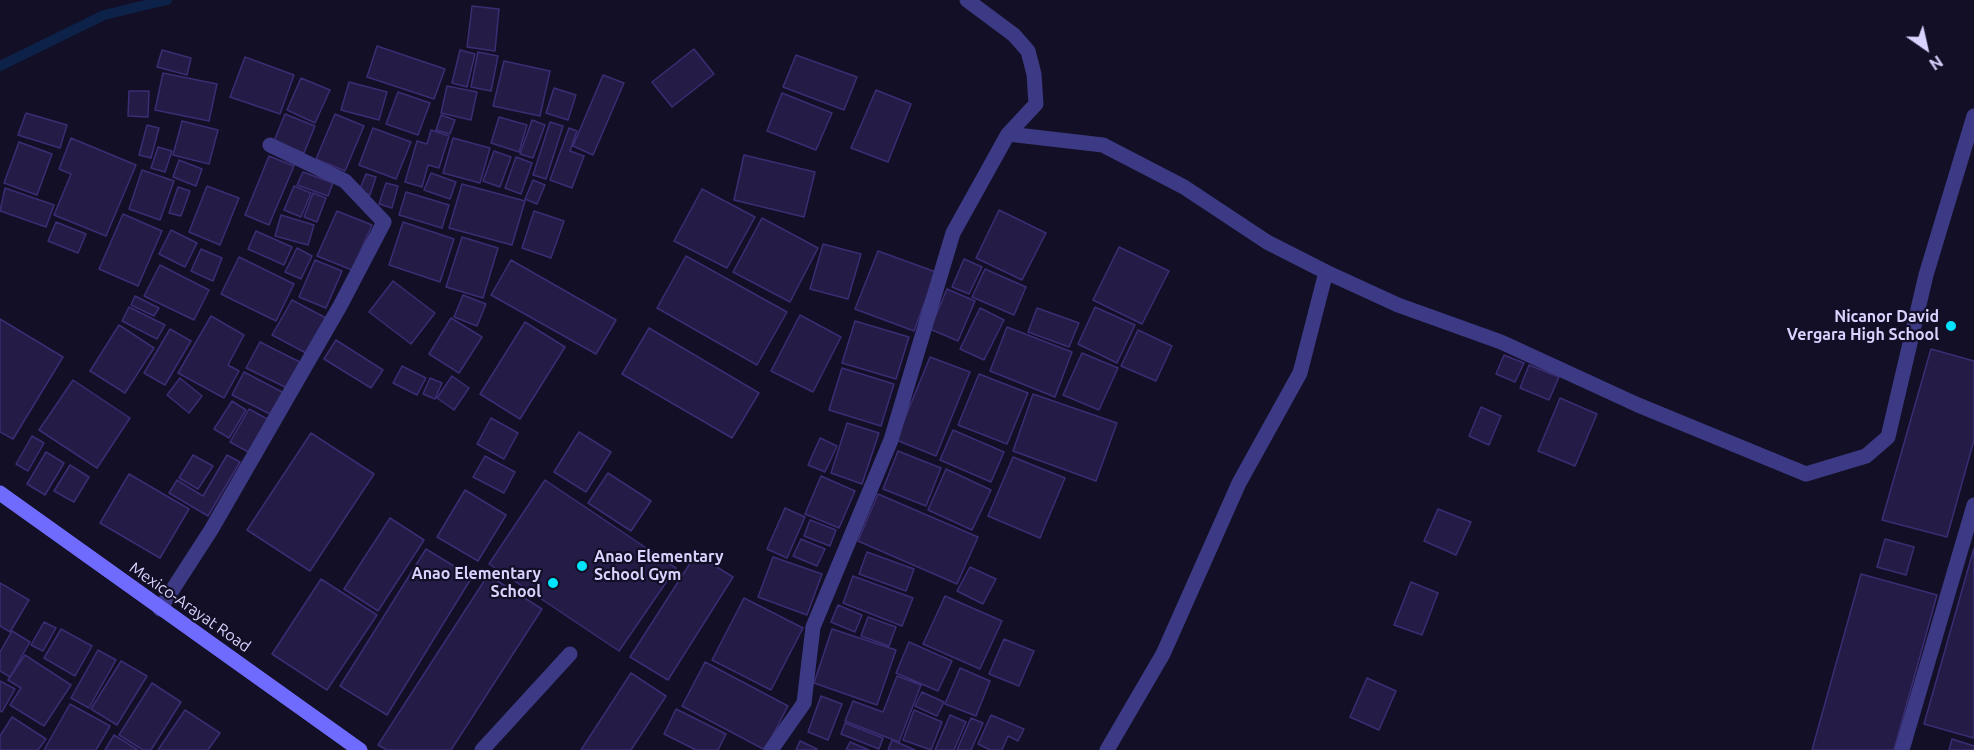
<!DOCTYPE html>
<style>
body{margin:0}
#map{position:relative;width:1974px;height:750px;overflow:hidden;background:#130f26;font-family:Ubuntu,sans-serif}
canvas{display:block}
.north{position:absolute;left:1896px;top:18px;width:60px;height:60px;-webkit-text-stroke:4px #130f26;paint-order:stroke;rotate:146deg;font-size:16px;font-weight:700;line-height:24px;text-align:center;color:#d9d4ff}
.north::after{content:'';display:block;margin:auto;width:21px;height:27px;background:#d9d4ff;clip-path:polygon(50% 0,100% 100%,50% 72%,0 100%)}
</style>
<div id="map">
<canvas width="1974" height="750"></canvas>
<div class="north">N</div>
</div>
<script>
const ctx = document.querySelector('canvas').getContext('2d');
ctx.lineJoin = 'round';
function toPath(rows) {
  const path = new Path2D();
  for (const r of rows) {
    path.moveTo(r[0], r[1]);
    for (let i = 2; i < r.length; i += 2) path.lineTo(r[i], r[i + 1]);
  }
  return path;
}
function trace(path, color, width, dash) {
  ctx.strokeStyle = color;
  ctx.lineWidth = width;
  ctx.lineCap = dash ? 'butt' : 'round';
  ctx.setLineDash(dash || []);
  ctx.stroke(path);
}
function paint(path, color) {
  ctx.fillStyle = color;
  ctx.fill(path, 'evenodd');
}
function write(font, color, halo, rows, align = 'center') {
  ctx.font = font + ' Ubuntu,sans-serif';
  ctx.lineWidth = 4.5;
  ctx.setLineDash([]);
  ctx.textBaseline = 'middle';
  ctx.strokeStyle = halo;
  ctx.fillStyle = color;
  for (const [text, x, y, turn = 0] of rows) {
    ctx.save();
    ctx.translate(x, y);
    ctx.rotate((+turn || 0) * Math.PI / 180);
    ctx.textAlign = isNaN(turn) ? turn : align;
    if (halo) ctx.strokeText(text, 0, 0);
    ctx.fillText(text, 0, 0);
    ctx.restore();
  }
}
const stream = toPath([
 [0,66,104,15,167,0]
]);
const building = toPath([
 [472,6,499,9,495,51,467,47,472,6],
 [377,46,445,69,434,99,367,77,377,46],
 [694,49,714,74,672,107,652,82,694,49],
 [162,50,191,58,187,75,157,67,162,50],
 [460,50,475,54,467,87,452,83,460,50],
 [478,52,498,56,491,91,471,87,478,52],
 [796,55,857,77,844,110,783,87,796,55],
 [245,57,294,75,280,114,230,97,245,57],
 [504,61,550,71,540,116,493,106,504,61],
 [163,73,217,84,209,121,155,110,163,73],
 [603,75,624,83,593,155,573,146,603,75],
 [301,78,330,90,315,123,287,110,301,78],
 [349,82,387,92,379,120,341,110,349,82],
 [447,86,477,92,471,120,441,113,447,86],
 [554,88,576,95,568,120,546,113,554,88],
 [876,90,911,104,888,162,851,148,876,90],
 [129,91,149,91,148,117,128,116,129,91],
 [398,92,430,103,418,135,386,124,398,92],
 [782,93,832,113,816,150,767,131,782,93],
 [26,113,67,125,60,148,18,135,26,113],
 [285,114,315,126,304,153,274,141,285,114],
 [335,114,364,126,345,171,316,159,335,114],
 [441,115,455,120,450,134,436,130,441,115],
 [499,117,527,125,519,152,491,143,499,117],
 [532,120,545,125,533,158,520,154,532,120],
 [182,121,218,130,209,164,173,155,182,121],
 [550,122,563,126,546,179,533,175,550,122],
 [147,125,159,128,151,158,139,155,147,125],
 [373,128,411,142,396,179,359,165,373,128],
 [569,128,577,131,570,151,584,156,572,188,550,180,569,128],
 [431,130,449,136,439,168,428,165,422,187,405,182,417,141,427,144,431,130],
 [71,138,136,165,106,236,54,215,71,174,59,169,71,138],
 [453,138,490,148,480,183,443,173,453,138],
 [19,142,52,154,37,195,4,183,19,142],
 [158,147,172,151,165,172,151,168,158,147],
 [494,151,511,157,500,187,483,181,494,151],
 [744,155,815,172,804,217,734,200,744,155],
 [269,156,294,166,269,225,245,215,269,156],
 [516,157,532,163,521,194,505,188,516,157],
 [179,160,202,169,196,186,173,177,179,160],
 [142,170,174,181,160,220,129,209,142,170],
 [303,172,333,183,328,196,297,185,303,172],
 [431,173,456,182,450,199,424,190,431,173],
 [366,174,376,177,370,195,359,191,366,174],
 [533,180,545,185,537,204,525,199,533,180],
 [386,183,398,186,392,208,379,204,386,183],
 [462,184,525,201,512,245,449,228,462,184],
 [207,186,239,198,220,245,189,232,207,186],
 [294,186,311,193,301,217,284,210,294,186],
 [178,187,190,191,181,216,169,213,178,187],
 [5,188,54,205,46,227,0,211,5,188],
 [702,189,755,217,727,268,674,241,702,189],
 [406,192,449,205,442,228,399,215,406,192],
 [313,193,326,198,317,222,304,217,313,193],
 [999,210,1046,233,1022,280,976,258,999,210],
 [337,211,372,225,352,270,317,256,337,211],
 [534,211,564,221,551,258,522,248,534,211],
 [123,214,162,231,138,286,99,269,123,214],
 [281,215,314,225,308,245,275,236,281,215],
 [762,218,818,248,790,302,733,272,762,218],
 [56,222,86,234,78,253,48,241,56,222],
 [403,222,454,239,440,282,389,265,403,222],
 [171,230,197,243,185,267,159,254,171,230],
 [256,231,292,247,284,265,248,249,256,231],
 [462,237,498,248,483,298,446,287,462,237],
 [823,244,861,254,848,299,810,289,823,244],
 [1119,247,1169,271,1142,324,1093,300,1119,247],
 [297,248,312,256,301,279,285,272,297,248],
 [201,249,222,258,213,281,191,271,201,249],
 [878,251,936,272,914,331,855,309,878,251],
 [686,256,787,312,757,365,657,308,686,256],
 [239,257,294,284,276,321,221,294,239,257],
 [964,259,982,267,969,294,952,287,964,259],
 [315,260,342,271,326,308,299,297,315,260],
 [511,260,616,320,596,354,491,295,511,260],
 [160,265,209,290,194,320,144,296,160,265],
 [985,269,1026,287,1014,315,972,297,985,269],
 [393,281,435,313,411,344,369,312,393,281],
 [947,289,975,301,958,341,930,329,947,289],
 [463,295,486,304,477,326,454,317,463,295],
 [135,296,159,308,154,316,131,305,135,296],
 [292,300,326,318,306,353,272,335,292,300],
 [129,307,165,325,157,339,122,321,129,307],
 [1095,307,1135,325,1117,363,1078,344,1095,307],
 [980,308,1004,320,984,360,960,349,980,308],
 [1037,308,1079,323,1069,347,1028,332,1037,308],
 [800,315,841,337,813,392,771,371,800,315],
 [211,316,244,335,228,365,239,371,224,398,178,373,211,316],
 [451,318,482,337,459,373,429,354,451,318],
 [0,319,63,357,13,439,0,432,0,319],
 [855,321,909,337,896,379,842,363,855,321],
 [525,322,565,347,520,419,480,394,525,322],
 [119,325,154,348,125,393,90,371,119,325],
 [1007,327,1072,352,1055,397,990,371,1007,327],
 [649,328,759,393,732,438,622,374,649,328],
 [170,329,191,341,165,385,144,373,170,329],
 [1138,330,1172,346,1156,381,1121,366,1138,330],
 [336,340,383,370,371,388,324,359,336,340],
 [260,342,300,362,287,388,246,368,260,342],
 [1931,349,1974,361,1974,440,1947,537,1882,520,1931,349],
 [1082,353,1118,368,1099,410,1063,395,1082,353],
 [1504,355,1524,363,1515,382,1496,374,1504,355],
 [930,357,970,372,936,456,896,440,930,357],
 [1529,365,1559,377,1549,400,1520,388,1529,365],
 [402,366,426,378,417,395,393,383,402,366],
 [842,368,894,384,881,426,829,410,842,368],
 [244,372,284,393,272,415,232,395,244,372],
 [979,374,1028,393,1007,444,958,425,979,374],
 [452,376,469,388,454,410,437,398,452,376],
 [180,378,202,396,189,413,167,395,180,378],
 [430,378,442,383,435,399,423,394,430,378],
 [73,380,130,418,97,468,39,430,73,380],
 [1033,394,1117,423,1096,481,1013,451,1033,394],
 [1560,398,1597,414,1575,466,1538,451,1560,398],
 [232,401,246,410,229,438,214,429,232,401],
 [1481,407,1501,416,1489,445,1469,436,1481,407],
 [249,409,269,420,250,453,230,442,249,409],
 [491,418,518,433,504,459,477,444,491,418],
 [847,423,879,433,862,484,831,473,847,423],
 [953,430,1004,452,991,482,940,460,953,430],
 [579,432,611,452,586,492,554,472,579,432],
 [311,433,374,474,310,571,247,530,311,433],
 [32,436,44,443,28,471,16,464,32,436],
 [820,438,837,446,825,472,808,465,820,438],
 [898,451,941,468,926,506,883,489,898,451],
 [46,452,64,463,45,495,27,484,46,452],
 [193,455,213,466,198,489,179,478,193,455],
 [227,455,240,462,208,516,169,493,177,480,203,496,227,455],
 [485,456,515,472,504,493,473,477,485,456],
 [1013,457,1065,478,1040,538,988,516,1013,457],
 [70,465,89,477,74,502,54,491,70,465],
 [946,469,991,490,972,530,928,510,946,469],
 [608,473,651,501,631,531,588,503,608,473],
 [129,474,189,509,160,558,100,523,129,474],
 [821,476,855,491,839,528,805,514,821,476],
 [545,480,676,568,619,651,489,564,545,480],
 [465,490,506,515,478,561,437,537,465,490],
 [878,494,978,537,957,584,858,541,878,494],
 [785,508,805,517,787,558,767,549,785,508],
 [1438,509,1471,522,1456,555,1424,541,1438,509],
 [390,518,424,540,378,611,344,589,390,518],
 [810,520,836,530,830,546,804,536,810,520],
 [801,539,825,549,817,566,793,556,801,539],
 [1885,539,1914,547,1906,575,1877,567,1885,539],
 [1974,548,1974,738,1924,724,1974,548],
 [426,549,472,577,387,715,340,686,426,549],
 [867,552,914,569,906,591,859,574,867,552],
 [696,554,733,577,668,680,630,657,696,554],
 [773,557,822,574,807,615,758,597,773,557],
 [970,567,996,579,983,604,957,591,970,567],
 [1861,574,1937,595,1894,750,1812,750,1861,574],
 [488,575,542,609,451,750,387,750,378,745,488,575],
 [853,576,913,598,902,626,843,603,853,576],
 [321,579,377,615,327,690,272,654,321,579],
 [1411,582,1438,593,1422,635,1394,625,1411,582],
 [0,583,29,600,10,632,0,626,0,583],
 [945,596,1002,621,980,669,923,644,945,596],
 [744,598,803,628,771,690,712,660,744,598],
 [838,605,862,615,855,632,831,622,838,605],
 [868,617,896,627,889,646,861,636,868,617],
 [44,622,56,628,43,651,31,645,44,622],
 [61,629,92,646,75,676,44,658,61,629],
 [832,629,896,650,877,705,814,683,832,629],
 [12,631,30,642,10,677,0,671,0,652,12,631],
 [1004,639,1034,651,1019,686,989,674,1004,639],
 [909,642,952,661,938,691,896,673,909,642],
 [98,650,116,660,89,708,71,698,98,650],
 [25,655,71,685,44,726,10,705,21,688,8,680,25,655],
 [121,661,147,676,117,725,91,709,121,661],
 [705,662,788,706,765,750,682,706,705,662],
 [960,668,990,681,976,716,945,704,960,668],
 [631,673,666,696,631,750,581,750,631,673],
 [897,676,921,685,899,742,845,721,853,701,883,712,897,676],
 [1367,678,1396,691,1379,730,1350,717,1367,678],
 [0,681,15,689,2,712,0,711,0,681],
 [152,683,181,702,151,750,143,750,119,735,152,683],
 [922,692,944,702,937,716,915,706,922,692],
 [821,696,842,704,828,740,808,732,821,696],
 [70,704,110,726,96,750,44,750,70,704],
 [676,709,726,734,718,750,696,750,664,734,676,709],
 [185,710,220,733,208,750,158,750,185,710],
 [914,710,942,722,931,750,903,740,914,710],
 [950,715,966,722,954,750,935,750,950,715],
 [991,715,1024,729,1018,741,1008,736,1002,750,990,750,978,744,991,715],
 [12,717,46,739,38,750,0,750,0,736,12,717],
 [971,718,983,723,971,750,957,750,971,718],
 [845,723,883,738,879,749,841,734,845,723],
 [114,735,138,750,105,750,114,735],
 [1952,739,1974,746,1974,750,1949,750,1952,739],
 [892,740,915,750,888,750,892,740],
 [800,741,817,749,816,750,796,750,800,741],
 [850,742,869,750,846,750,850,742]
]);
const lane = toPath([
 [482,750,570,654],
 [1902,750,1974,505]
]);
const street = toPath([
 [1008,134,1103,145,1184,187,1267,242,1326,272,1398,305,1501,342,1638,405,1806,474,1866,456,1888,437,1926,275,1974,116],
 [160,609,211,530,340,306,384,222,345,181,270,145],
 [771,750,804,703,813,627,891,440,953,233,1008,134,1036,104,1034,74,1028,51,1014,35,967,0],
 [1107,750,1163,654,1239,483,1300,373,1326,272]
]);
const secondary = toPath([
 [0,493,360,750]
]);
const markers = [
 [1951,326,6,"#00e5ff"],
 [582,566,6,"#00e5ff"],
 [553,583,6,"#00e5ff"]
];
const poiNames = [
 ["Nicanor David",1939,317],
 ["Vergara High School",1939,335],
 ["Anao Elementary",594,557,"left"],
 ["School Gym",594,575,"left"],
 ["Anao Elementary",541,574],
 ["School",541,592]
];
const streetNames = [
 ["Mexico-Arayat Road",190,607,35]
];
trace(stream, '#0c2248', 10);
paint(building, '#241b47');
trace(building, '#3b2d73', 1.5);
trace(lane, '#3d3a85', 15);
trace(street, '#3d3a85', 15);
trace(secondary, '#6f6bff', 15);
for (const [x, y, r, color] of markers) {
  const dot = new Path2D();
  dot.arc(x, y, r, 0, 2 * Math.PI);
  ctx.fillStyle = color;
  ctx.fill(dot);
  trace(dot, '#130f26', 2);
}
write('bold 16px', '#d9d4ff', '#130f26', poiNames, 'right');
write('16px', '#d9d4ff', '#130f26', streetNames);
</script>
